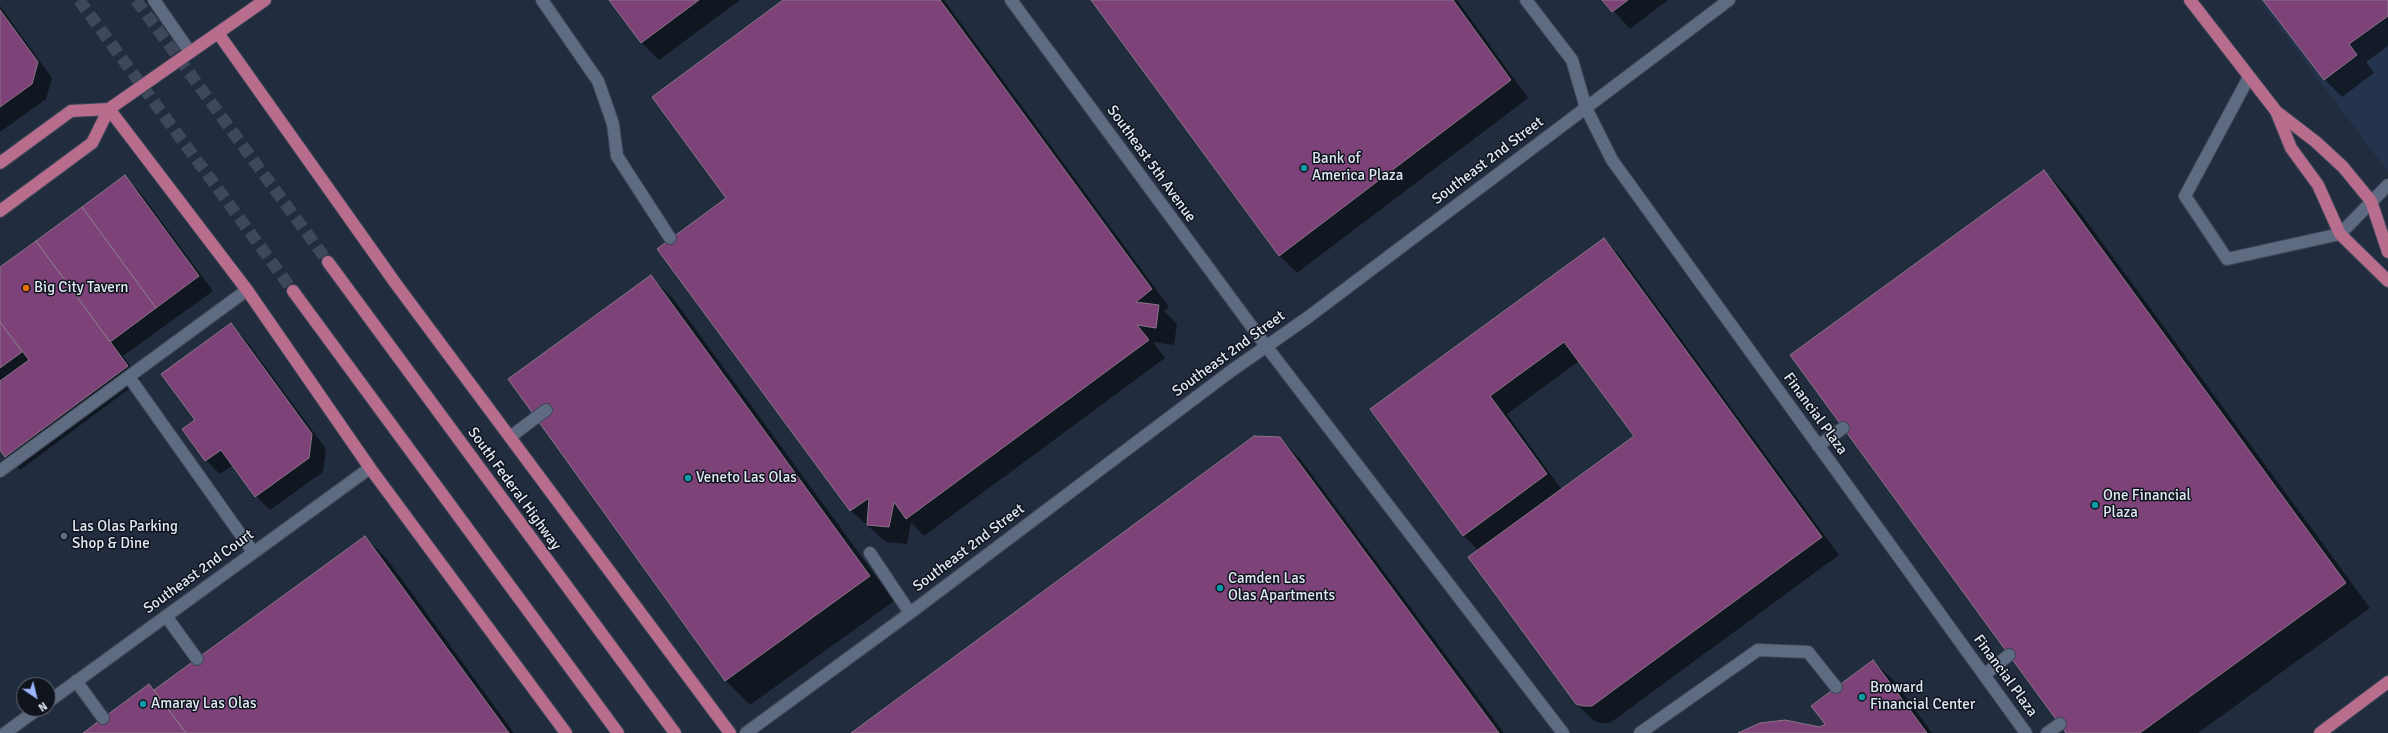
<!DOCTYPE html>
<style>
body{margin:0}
#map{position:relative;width:2388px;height:733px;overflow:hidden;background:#212c3f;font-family:Signika,sans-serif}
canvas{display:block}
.north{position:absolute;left:16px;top:677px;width:40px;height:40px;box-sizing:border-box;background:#0f141d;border:1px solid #636973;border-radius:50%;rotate:145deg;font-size:11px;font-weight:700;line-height:16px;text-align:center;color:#e0e8f4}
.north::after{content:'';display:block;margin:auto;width:14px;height:18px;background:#9cb4fd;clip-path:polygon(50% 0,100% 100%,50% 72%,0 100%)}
</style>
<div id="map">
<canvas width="2388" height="733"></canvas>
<div class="north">N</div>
</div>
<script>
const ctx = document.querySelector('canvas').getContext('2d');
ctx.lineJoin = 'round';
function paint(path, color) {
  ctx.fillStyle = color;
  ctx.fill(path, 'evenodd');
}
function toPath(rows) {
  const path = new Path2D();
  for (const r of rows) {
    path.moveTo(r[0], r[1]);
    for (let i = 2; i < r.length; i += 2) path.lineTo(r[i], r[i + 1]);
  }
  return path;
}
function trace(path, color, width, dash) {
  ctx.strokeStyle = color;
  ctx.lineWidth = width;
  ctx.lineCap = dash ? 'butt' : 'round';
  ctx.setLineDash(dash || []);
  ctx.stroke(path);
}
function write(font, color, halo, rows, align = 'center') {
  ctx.font = font + ' Signika,sans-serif';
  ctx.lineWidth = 3;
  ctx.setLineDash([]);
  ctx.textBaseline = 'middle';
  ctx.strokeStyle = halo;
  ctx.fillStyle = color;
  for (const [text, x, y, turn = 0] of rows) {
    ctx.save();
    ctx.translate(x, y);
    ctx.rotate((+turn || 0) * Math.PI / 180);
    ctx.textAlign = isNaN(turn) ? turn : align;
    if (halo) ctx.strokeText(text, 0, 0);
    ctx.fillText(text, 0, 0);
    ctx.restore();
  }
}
const built = toPath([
 [2259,0,2388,0,2388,172]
]);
const shadow = toPath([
 [610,0,740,0,659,60,641,42],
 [785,0,944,0,1169,307,1164,311,1177,324,1174,345,1153,342,1165,358,924,536,911,522,907,544,886,542,851,511,658,249,728,198],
 [1092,0,1457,0,1528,98,1297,273,1279,255],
 [1604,0,1668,0,1630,29],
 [2264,0,2388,0,2388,46,2366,62,2374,73,2342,97,2324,79],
 [0,6,52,78,46,99,0,132],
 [2044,171,2068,196,2370,608,2198,733,2067,733],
 [125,177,139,191,213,291,123,356,141,380,20,470,0,449,0,269],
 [1604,239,1621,257,1839,555,1610,723,1601,723,1594,721,1576,703,1479,551,1463,535,1371,409],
 [1579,361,1635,437,1562,490,1507,414],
 [651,276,675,301,894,601,750,705,725,680],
 [231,325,245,339,326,449,323,472,270,510,256,496,233,465,220,474,206,460,196,420],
 [1280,438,1301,460,1504,733,853,733],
 [365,537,387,559,514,733,84,733,149,685,155,691],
 [1873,661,1895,682,1932,733,1740,733,1820,728,1827,724]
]);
const building = toPath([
 [609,0,699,0,641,43,609,0],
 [783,0,940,0,1152,289,1136,302,1159,305,1156,328,1137,325,1149,340,906,519,894,502,889,527,867,525,869,498,850,511,657,249,726,198,652,97,783,0],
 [1091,0,1453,0,1511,80,1279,256,1091,0],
 [1602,0,1628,0,1612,12,1602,0],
 [2263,0,2388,0,2388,16,2349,44,2357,55,2324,80,2263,0],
 [0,10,38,62,32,84,0,107,0,10],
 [2044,170,2346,583,2140,733,2066,733,1790,355,2044,170],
 [125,175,199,276,156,308,82,207,125,175],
 [82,207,156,308,110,342,36,241,82,207],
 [1604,238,1822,537,1592,706,1583,706,1576,704,1468,557,1634,436,1564,342,1490,396,1547,474,1463,536,1370,409,1604,238],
 [36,241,128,366,5,457,0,450,0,381,29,360,0,322,0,267,36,241],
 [651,275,870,576,725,681,508,379,651,275],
 [0,322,22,352,0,368,0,322],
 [231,323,312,434,309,458,255,497,221,450,205,461,182,429,195,420,161,374,231,323],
 [1254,436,1280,437,1499,733,851,733,1254,436],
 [365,536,509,733,186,733,154,690,365,536],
 [1873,660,1927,733,1738,733,1760,723,1785,720,1820,727,1825,724,1811,706,1873,660],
 [149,684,186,733,83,733,103,718,149,684]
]);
const majorTunnel = toPath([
 [79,0,293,291],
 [136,0,328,262]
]);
const minor = toPath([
 [154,0,190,52],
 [542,0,598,81,613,124,617,156,670,238],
 [1011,0,1266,346,1563,733],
 [1526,0,1572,60,1586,108,1612,160,2026,733],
 [2249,77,2185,196,2227,259,2340,234,2388,185],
 [129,377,253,552],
 [510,437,546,410],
 [1818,446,1843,428],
 [0,471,247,290],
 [870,553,910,613],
 [166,616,197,659],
 [1984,675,2009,655],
 [76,681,103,718],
 [48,702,370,468],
 [5,733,38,709],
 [746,733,910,613,1231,371,1307,318,1729,0],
 [1640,733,1758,650,1808,652,1836,687],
 [2047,733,2060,724]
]);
const major = toPath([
 [2190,0,2276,111,2291,148,2318,185,2340,234,2388,281],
 [218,33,396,284,730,733],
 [109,109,247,290,370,468,566,733],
 [2277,112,2316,142,2343,167,2371,201,2388,252],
 [0,163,71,111,109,109],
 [0,211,92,143,109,109,265,0],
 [328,262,675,733],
 [293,291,618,733],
 [2320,733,2388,682]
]);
const markers = [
 [1304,168,4,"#0f9aa8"],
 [26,288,4,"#e8710a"],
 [688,478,4,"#0f9aa8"],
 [2095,505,4,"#0f9aa8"],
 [64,536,4,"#5c6f8a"],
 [1220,588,4,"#0f9aa8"],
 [1862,697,4,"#0f9aa8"],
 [143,704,4,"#0f9aa8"]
];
const poiNames = [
 ["Bank of",1312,159],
 ["America Plaza",1312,176],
 ["Big City Tavern",34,288],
 ["Veneto Las Olas",696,478],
 ["One Financial",2103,496],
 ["Plaza",2103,513],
 ["Las Olas Parking",72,527],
 ["Shop & Dine",72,544],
 ["Camden Las",1228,579],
 ["Olas Apartments",1228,596],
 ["Broward",1870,688],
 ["Financial Center",1870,705],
 ["Amaray Las Olas",151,704]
];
const streetNames = [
 ["Southeast 2nd Street",1488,161,-37],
 ["Southeast 5th Avenue",1151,164,54],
 ["Southeast 2nd Street",1229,354,-36],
 ["Financial Plaza",1815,414,54],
 ["South Federal Highway",514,489,54],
 ["Southeast 2nd Street",969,548,-37],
 ["Southeast 2nd Court",199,572,-36],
 ["Financial Plaza",2005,676,54]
];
paint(built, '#25344d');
paint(shadow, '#0007');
paint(building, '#7d4278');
trace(building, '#8a7587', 1);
trace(majorTunnel, '#3e485a', 12, [12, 6]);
trace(minor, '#3d4757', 14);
trace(major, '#3d4757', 14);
trace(minor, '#5e6b81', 12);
trace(major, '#b86d8d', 12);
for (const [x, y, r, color] of markers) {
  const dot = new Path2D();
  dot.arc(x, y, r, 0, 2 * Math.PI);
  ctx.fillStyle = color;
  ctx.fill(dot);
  trace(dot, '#0f141d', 1.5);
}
write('15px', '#e0e8f4', '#0f141d', poiNames, 'left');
write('15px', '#e0e8f4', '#0f141d', streetNames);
</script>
